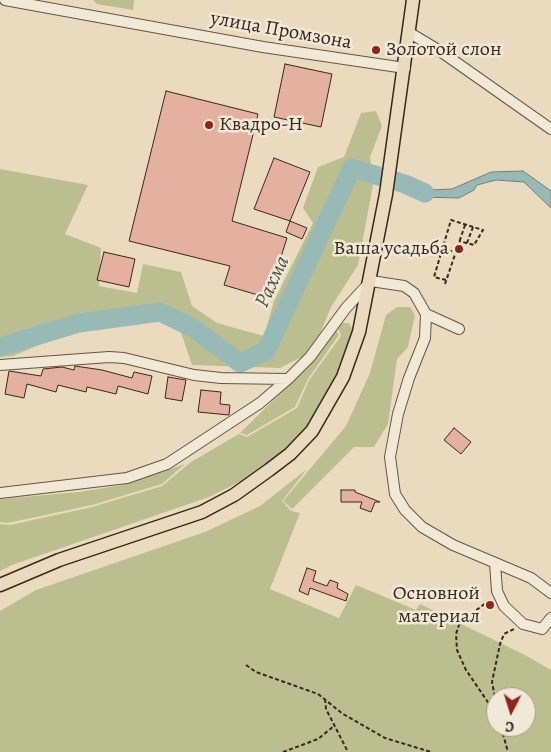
<!DOCTYPE html>
<meta charset="utf-8">
<style>
body{margin:0}
#map{position:relative;width:551px;height:752px;overflow:hidden;background:#eadbbf;font-family:Alegreya,serif}
canvas{display:block}
.north{position:absolute;left:486px;top:687px;width:50px;height:50px;box-sizing:border-box;background:#f1e8d5;border:1px solid #a79a8b;border-radius:50%;rotate:185deg;font-size:14px;font-weight:700;line-height:20px;text-align:center;color:#39261d}
.north::after{content:'';display:block;margin:auto;width:18px;height:22px;background:#8f2418;clip-path:polygon(50% 0,100% 100%,50% 72%,0 100%)}
</style>
<div id="map">
<canvas width="551" height="752"></canvas>
<div class="north">С</div>
</div>
<script>
const ctx = document.querySelector('canvas').getContext('2d');
ctx.lineJoin = 'round';
function paint(path, color) {
  ctx.fillStyle = color;
  ctx.fill(path, 'evenodd');
}
function toPath(rows) {
  const path = new Path2D();
  for (const r of rows) {
    path.moveTo(r[0], r[1]);
    for (let i = 2; i < r.length; i += 2) path.lineTo(r[i], r[i + 1]);
  }
  return path;
}
function trace(path, color, width, dash) {
  ctx.strokeStyle = color;
  ctx.lineWidth = width;
  ctx.lineCap = dash ? 'butt' : 'round';
  ctx.setLineDash(dash || []);
  ctx.stroke(path);
}
function write(font, color, halo, rows, align = 'center') {
  ctx.font = font + ' Alegreya,serif';
  ctx.lineWidth = 5;
  ctx.setLineDash([]);
  ctx.textBaseline = 'middle';
  ctx.strokeStyle = halo;
  ctx.fillStyle = color;
  for (const [text, x, y, turn = 0] of rows) {
    ctx.save();
    ctx.translate(x, y);
    ctx.rotate((+turn || 0) * Math.PI / 180);
    ctx.textAlign = isNaN(turn) ? turn : align;
    if (halo) ctx.strokeText(text, 0, 0);
    ctx.fillText(text, 0, 0);
    ctx.restore();
  }
}
const green = toPath([
 [93,0,134,0,133,10,97,4],
 [376,111,382,126,370,157,373,185,358,265,331,307,313,351,280,368,192,365,174,312,110,328,79,328,13,356,0,357,0,169,88,185,65,234,101,248,99,286,137,293,143,264,181,272,192,306,217,323,264,336,274,301,313,223,303,208,318,167,344,157,361,113],
 [397,307,410,307,415,315,408,347,397,359,388,424,374,447,354,447,292,509,283,501,346,426,370,373,386,315],
 [342,323,349,323,353,331,351,340,336,382,313,420,286,451,253,475,209,497,12,565,0,571,0,524,10,525,92,507,162,486,191,462,239,434,247,437,297,408,309,380,341,336,338,328],
 [336,329,339,335,308,379,295,407,247,435,240,433,309,365],
 [185,464,162,484,92,505,8,523,0,522,0,499,79,492,123,485],
 [307,469,282,501,291,511,300,513,270,589,339,618,356,585,416,610,420,604,525,655,551,670,551,752,0,752,0,611,36,590,205,532,260,506],
 [496,697,526,697,526,727,496,727]
]);
const water = toPath([
 [523,171,551,191,551,208,524,182,496,180,477,185,474,190,459,198,420,197,408,189,401,187,402,178,429,190,452,189,491,172,523,171]
]);
const river = toPath([
 [0,347,79,323,160,312,193,328,240,363,266,351,352,168,405,184,425,193]
]);
const building = toPath([
 [285,64,332,74,321,127,274,117,285,64],
 [166,91,258,114,232,221,287,238,268,298,224,285,230,266,129,241,166,91],
 [274,158,310,172,290,221,254,209,274,158],
 [290,221,307,228,302,239,286,232,290,221],
 [104,252,135,259,129,287,97,280,104,252],
 [75,366,102,370,132,378,134,372,152,376,148,394,118,386,116,394,87,387,86,392,58,385,56,392,27,384,24,398,5,394,9,371,41,376,43,369,62,367,74,370,75,366],
 [168,377,186,380,182,401,165,398,168,377],
 [201,390,221,392,220,404,230,405,229,415,198,412,201,390],
 [454,428,471,442,461,454,444,440,454,428],
 [341,490,355,490,355,492,380,502,375,502,371,512,360,508,362,502,341,502,341,490],
 [307,568,316,571,313,581,327,586,330,580,338,583,337,588,348,594,346,601,310,588,308,595,299,591,307,568]
]);
const path = toPath([
 [467,243,473,227],
 [442,249,454,252],
 [446,280,434,277,451,220,483,230,474,245,459,241],
 [445,284,465,225],
 [490,600,460,622,456,634,457,650,466,670,496,714],
 [246,665,256,672,318,694,343,714,385,738,431,752],
 [325,699,326,709,348,752],
 [496,703,492,682,500,644,504,634,514,629],
 [501,727,508,752],
 [283,752,318,739,334,726]
]);
const minor = toPath([
 [5,0,263,47,405,68],
 [410,33,440,51,551,129],
 [426,314,459,329],
 [0,365,109,357,124,358,194,375,221,378,288,379],
 [0,493,127,478,167,464,260,403,288,379,310,357,346,308,371,281,404,286,414,293,426,314,425,338,409,378,398,414,390,457,395,494,405,510,422,527,453,545,531,578,551,593],
 [495,563,497,591,504,606,523,624,542,629,551,618]
]);
const major = toPath([
 [0,585,59,560,202,512,234,495,269,470,290,454,312,431,343,377,359,332,386,194,413,0]
]);
const markers = [
 [376,50,5,"#8f2418"],
 [209,125,5,"#8f2418"],
 [459,249,5,"#8f2418"],
 [490,605,5,"#8f2418"]
];
const streetNames = [
 ["улица Промзона",281,31,10]
];
const poiNames = [
 ["Золотой слон",386,50],
 ["Квадро-Н",219,125],
 ["Ваша усадьба",449,249,"right"],
 ["Основной",480,594,"right"],
 ["материал",480,617,"right"]
];
const waterNames = [
 ["Рахма",273,282,-65]
];
paint(green, '#bbbf8f');
paint(water, '#98bab7');
trace(water, '#727f79', 1);
trace(river, '#98bab7', 19);
paint(building, '#e4b09f');
trace(building, '#39261d', 1);
trace(minor, '#655346', 12);
trace(major, '#39261d', 15);
trace(path, '#39261d', 2, [4, 2.5]);
trace(minor, '#f1e8d5', 10);
trace(major, '#eadbbf', 12);
for (const [x, y, r, color] of markers) {
  const dot = new Path2D();
  dot.arc(x, y, r, 0, 2 * Math.PI);
  ctx.fillStyle = color;
  ctx.fill(dot);
  trace(dot, '#f1e8d5', 2);
}
write('20px', '#39261d', '#f1e8d5', streetNames);
write('20px', '#39261d', '#f1e8d5', poiNames, 'left');
write('italic 21px', '#514b44', '#f1e8d5', waterNames);
</script>
